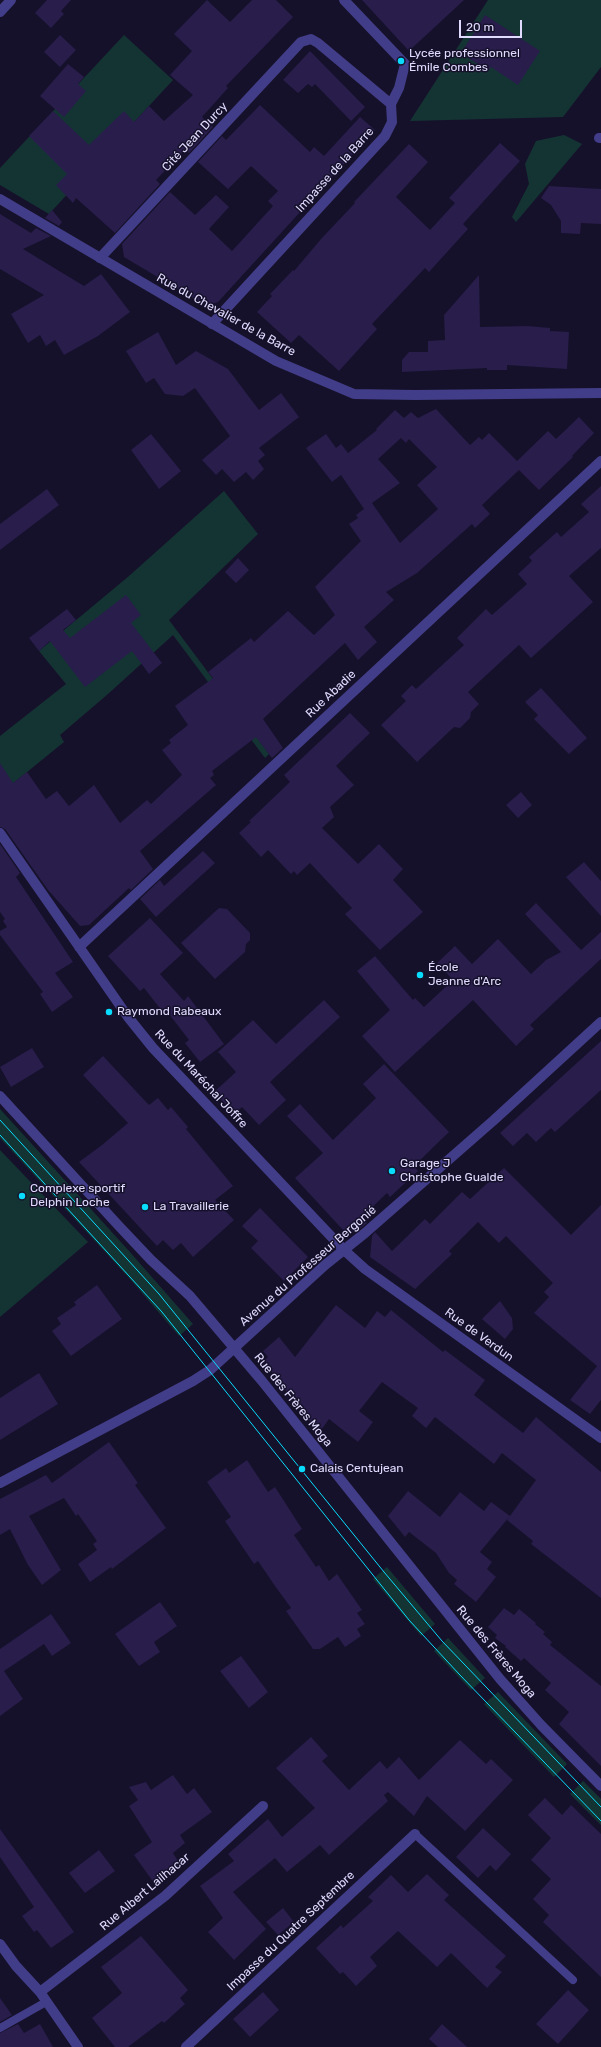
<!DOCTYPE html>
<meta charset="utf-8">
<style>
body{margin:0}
#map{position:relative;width:601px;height:2047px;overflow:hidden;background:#16112a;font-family:Rubik,sans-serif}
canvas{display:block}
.scale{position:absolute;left:459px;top:20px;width:63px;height:18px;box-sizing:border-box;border:2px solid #e0dbff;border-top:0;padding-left:5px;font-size:12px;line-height:14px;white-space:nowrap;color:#e0dbff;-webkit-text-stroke:3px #16112a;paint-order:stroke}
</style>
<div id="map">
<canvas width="601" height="2047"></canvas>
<div class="scale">20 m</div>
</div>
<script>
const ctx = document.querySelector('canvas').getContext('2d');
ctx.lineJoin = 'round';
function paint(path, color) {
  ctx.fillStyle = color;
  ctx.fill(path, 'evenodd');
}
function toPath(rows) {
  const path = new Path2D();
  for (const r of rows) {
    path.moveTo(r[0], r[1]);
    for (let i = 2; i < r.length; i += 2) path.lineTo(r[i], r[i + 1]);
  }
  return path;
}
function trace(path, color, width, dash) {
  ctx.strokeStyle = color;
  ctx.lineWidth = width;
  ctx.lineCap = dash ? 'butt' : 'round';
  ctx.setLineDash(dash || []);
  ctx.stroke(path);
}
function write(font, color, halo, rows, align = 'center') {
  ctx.font = font + ' Rubik,sans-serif';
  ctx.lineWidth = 3;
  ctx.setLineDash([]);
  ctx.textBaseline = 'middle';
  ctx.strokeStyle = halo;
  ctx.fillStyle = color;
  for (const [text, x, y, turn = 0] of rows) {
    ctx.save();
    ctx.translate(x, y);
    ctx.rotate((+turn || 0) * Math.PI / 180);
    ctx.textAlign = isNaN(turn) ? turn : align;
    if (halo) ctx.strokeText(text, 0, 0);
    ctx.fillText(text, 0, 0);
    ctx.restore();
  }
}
const green = toPath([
 [488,0,601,0,601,67,563,117,410,121],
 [124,35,173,80,49,214,0,185,0,168],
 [564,135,582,144,516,222,512,217,529,184,525,164,536,141],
 [224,491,258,534,169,620,269,754,265,758,173,635,108,694,60,735,64,742,0,794,0,736,66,684,39,651,129,576],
 [0,1109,129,1251,193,1324,179,1336,130,1279,0,1138],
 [0,1150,88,1242,0,1317],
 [387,1567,435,1624,421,1636,373,1579],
 [448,1638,485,1678,471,1690,434,1651],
 [498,1692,567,1764,554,1777,484,1704],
 [583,1781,601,1799,601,1825,570,1794]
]);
const building = toPath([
 [47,0,71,0,61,11,64,14,51,28,35,13],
 [207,0,230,22,252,0,276,0,293,17,226,86,228,88,202,117,213,127,189,153,185,150,156,180,160,184,115,233,76,198,73,203,56,185,67,174,29,136,53,111,89,145,124,111,134,122,149,106,164,121,193,95,170,75,192,51,174,34],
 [362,0,464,0,409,51],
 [485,15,540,51,518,85,491,67,488,71,461,53],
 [60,35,76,50,60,67,44,52],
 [310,51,365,107,351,121,315,84,312,87,308,84,298,93,283,80],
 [68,64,84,77,78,84,86,91,64,117,40,96],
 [260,105,310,152,314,147,324,156,360,117,375,130,218,302,206,306,124,257,122,244,170,192,195,215,216,195,229,207,209,229,232,251,273,206,268,201,278,191,251,166,228,189,198,162,222,136,226,140],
 [500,143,520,161,463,224,468,229,429,272,425,268,372,324,377,329,339,371,299,335,291,343,257,312,272,296,270,294,293,270,294,271,321,239,355,203,354,202,409,144,428,162,396,197,430,230,455,203,449,198],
 [549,186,601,189,601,224,581,223,580,234,561,233,561,221,551,205,541,198],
 [52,210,62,222,59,226,45,218],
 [0,214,31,233,36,228,51,236,23,249,84,286,101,274,130,312,98,336,64,355,55,340,46,346,40,335,28,343,11,314,44,295,0,269],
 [479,275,480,327,527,326,550,328,550,331,569,332,567,369,507,365,507,370,487,370,487,368,402,372,402,360,409,352,428,352,428,341,445,340,444,315],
 [158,332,176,365,196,351,228,369,259,410,281,393,299,417,259,448,265,455,258,461,264,469,253,480,246,472,234,482,222,469,216,475,202,460,230,436,195,388,183,396,165,394,154,378,146,383,126,351],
 [436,409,470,445,479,437,482,440,489,433,517,461,548,431,556,439,579,417,594,433,572,456,573,457,539,490,519,470,482,505,490,514,475,528,472,524,417,573,386,592,394,600,364,627,377,642,358,660,345,643,263,719,283,748,272,758,256,737,212,771,214,775,210,778,216,785,140,851,153,869,131,890,129,888,89,925,80,926,48,890,5,829,0,827,0,763,13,783,27,772,46,799,57,791,69,806,94,785,120,823,147,800,151,804,182,775,162,750,171,743,169,740,188,725,175,706,213,678,208,672,251,638,254,642,288,611,314,635,335,615,315,587,361,541,349,524,358,518,356,515,364,509,341,475,332,482,306,448,326,434,336,448,341,444,348,453,377,430,376,429,395,410,404,418,411,412,418,418],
 [401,438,406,443,409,439,437,467,417,485,438,509,400,543,372,503,400,483,378,459],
 [151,434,181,471,159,489,131,450],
 [601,486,601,548,569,576,593,602,531,658,519,645,468,692,479,704,471,712,470,718,460,728,454,727,417,762,381,725,406,701,401,696,412,685,416,689,464,645,457,638,486,609,492,615,527,584,518,574,532,561,529,557,557,532,561,537,589,512,581,504],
 [47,489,59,505,0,550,0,524],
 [238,558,249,570,236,583,225,572],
 [126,595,141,615,131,623,162,663,149,674,132,651,85,687,50,641,39,651,29,638,67,609,76,620,63,630,70,638],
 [541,688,587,738,569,754,534,719,538,715,525,702],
 [350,713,370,733,336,766,354,785,330,807,334,817,322,828,358,864,379,844,403,869,393,880,423,912,380,950,345,914,352,908,310,863,297,875,294,871,291,874,268,850,261,857,239,833,251,822,249,821,290,782,284,775],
 [521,792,532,805,518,818,506,805],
 [0,844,20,873,16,877,73,962,55,973,73,997,52,1012,40,994,43,992,0,935,0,931,7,927,3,921,5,919,0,912],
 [203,851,215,863,156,917,140,899,160,880,164,886],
 [584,862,601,881,601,916,566,877],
 [536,903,581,950,601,932,601,959,530,1025,534,1029,516,1046,473,1000,395,1072,362,1036,390,1010,357,971,375,956,413,1000,415,998,424,1007,453,980,437,963,455,946,472,964,498,939,531,974,546,960,561,952,525,914],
 [219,908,227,909,250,933,250,940,246,944,245,952,215,979,181,943],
 [150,918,183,953,160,974,184,1001,188,996,224,1044,200,1062,185,1043,189,1040,169,1014,166,1016,144,988,140,991,108,956],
 [324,1000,340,1017,270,1082,286,1100,259,1125,242,1107,234,1114,214,1092,236,1072,218,1052,253,1020,276,1044],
 [601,1041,601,1090,555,1132,551,1128,536,1142,527,1133,513,1146,500,1133],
 [32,1048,44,1067,11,1087,0,1067],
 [103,1056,149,1105,158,1098,168,1110,171,1107,188,1127,186,1129,233,1186,215,1200,234,1220,193,1257,181,1243,173,1250,163,1240,157,1246,79,1162,102,1145,128,1123,83,1075],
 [384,1064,449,1132,414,1166,418,1171,390,1197,387,1193,362,1217,367,1223,356,1232,343,1230,295,1178,323,1153,287,1116,300,1104,333,1140,376,1098,363,1084],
 [504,1168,571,1235,601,1205,601,1400,590,1414,570,1400,597,1366,534,1313,549,1297,544,1292,553,1283,506,1236,499,1243,478,1222,449,1251,452,1254,415,1289,370,1257,372,1236,375,1232,392,1251,425,1219,430,1224,462,1192,470,1199],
 [260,1208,308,1257,284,1281,251,1248,258,1241,242,1226],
 [97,1285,122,1319,71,1356,52,1331,61,1324,57,1318,76,1305,74,1302],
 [500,1301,512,1318,513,1329,505,1339,482,1319],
 [336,1305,365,1328,377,1311,385,1317,391,1310,443,1352,445,1350,485,1380,474,1395,502,1417,523,1433,536,1417,601,1472,601,1598,531,1544,533,1541,507,1520,536,1480,502,1453,494,1464,435,1417,426,1428,412,1416,418,1408,382,1382,359,1411,373,1422,358,1442,329,1419,319,1433,263,1361,268,1357,263,1351,279,1337,295,1357],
 [39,1373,58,1404,0,1440,0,1398],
 [109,1442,138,1483,135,1485,166,1528,112,1569,111,1567,90,1582,78,1564,97,1550,93,1544,97,1541,78,1514,76,1516,64,1498,29,1516,61,1570,42,1585,28,1565,10,1529,0,1535,0,1499,46,1475,52,1483],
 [247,1460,268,1492,275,1487,302,1529,294,1535,316,1567,319,1565,329,1581,337,1574,362,1610,357,1613,365,1624,357,1629,361,1636,345,1647,338,1637,320,1649,313,1649,286,1611,291,1608,275,1586,258,1561,254,1564,225,1521,231,1517,207,1482,226,1468,229,1473],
 [408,1491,440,1517,460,1492,484,1511,491,1502,510,1516,480,1552,492,1562,487,1569,496,1577,476,1602,454,1584,457,1580,449,1573,436,1553,409,1532,405,1537,388,1516],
 [160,1602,177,1626,154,1642,160,1652,139,1666,115,1634],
 [504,1608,514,1615,519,1609,536,1623,535,1624,545,1632,543,1634,552,1642,550,1645,601,1686,601,1766,559,1724,569,1712,545,1690,551,1683,524,1658,521,1661,505,1647,506,1646,495,1638,497,1635,488,1627],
 [51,1614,71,1643,52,1656,44,1644,4,1671,23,1699,0,1716,0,1649],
 [241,1656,268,1692,249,1708,220,1671],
 [311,1737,328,1756,322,1761,349,1790,380,1761,387,1769,399,1757,419,1780,460,1740,486,1764,491,1759,513,1780,465,1831,427,1796,414,1816,388,1792,384,1795,388,1801,329,1855,320,1845,287,1872,275,1858,233,1892,266,1929,234,1960,208,1932,223,1918,200,1886,234,1861,228,1854,268,1819,282,1837,315,1808,276,1768],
 [173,1775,187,1794,194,1788,212,1812,180,1835,185,1843,173,1853,181,1866,154,1883,134,1855,152,1842,129,1806,138,1800,129,1787,146,1782,151,1790],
 [545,1798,562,1815,571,1805,601,1834,601,1977,543,1922,549,1915,533,1899,551,1879,531,1860,551,1838,528,1815],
 [483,1828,511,1854,496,1871,490,1865,478,1878,456,1857],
 [0,1829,74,1932,51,1948,37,1930,34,1932,22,1916,34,1907,0,1857],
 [99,1850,115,1871,85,1893,69,1873],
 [427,1874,449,1895,444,1900,506,1956,495,1967,502,1972,487,1988,451,1953,437,1967,398,1931,370,1957,377,1966,356,1986,343,1972,340,1974,316,1948,341,1925,343,1928,373,1901,368,1897,391,1875,408,1892],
 [283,1908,294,1922,278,1935,266,1922],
 [141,1936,188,1990,180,1998,185,2004,164,2023,162,2021,128,2047,115,2047,92,2018,122,1993,101,1967],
 [568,1990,589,2010,558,2044,536,2024],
 [263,1992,279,2010,250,2037,233,2019],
 [0,1998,12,2015,0,2022],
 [18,2024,24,2033,40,2024,53,2047,0,2047,0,2033],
 [442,2024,467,2047,438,2047,429,2039]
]);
const service = toPath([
 [415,1834,573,1980],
 [0,2028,46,2002]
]);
const minor = toPath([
 [344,0,405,64,399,88,391,104],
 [0,12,11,0],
 [599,138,601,138],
 [100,258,301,42,311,39,318,43,391,104,392,122,385,136,212,324],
 [0,833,128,1017,153,1048,344,1250,365,1269,601,1438],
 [79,947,601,461],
 [0,1096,118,1225,151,1260,190,1296,262,1381,500,1679,541,1725,601,1786],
 [0,1483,193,1381,210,1370,325,1265,365,1233,494,1120,601,1022],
 [0,1944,16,1966,40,1992,78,2047],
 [40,1992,165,1896,263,1806],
 [186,2047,415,1834]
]);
const tertiary = toPath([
 [0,199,276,361,354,394,415,395,601,393]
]);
const tram = toPath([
 [0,1120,159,1294,384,1572,442,1641,601,1807],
 [0,1135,162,1312,409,1620,459,1674,601,1821]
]);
const markers = [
 [401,61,4,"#09dcfc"],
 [420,975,4,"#09dcfc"],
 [109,1012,4,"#09dcfc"],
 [392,1171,4,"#09dcfc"],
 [22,1196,4,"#09dcfc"],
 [145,1207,4,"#09dcfc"],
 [302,1469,4,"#09dcfc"]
];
const poiNames = [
 ["Lycée professionnel",409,54],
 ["Émile Combes",409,68],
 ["École",428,968],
 ["Jeanne d'Arc",428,982],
 ["Raymond Rabeaux",117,1012],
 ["Garage J",400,1164],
 ["Christophe Gualde",400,1178],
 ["Complexe sportif",30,1189],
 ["Delphin Loche",30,1203],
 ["La Travaillerie",153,1207],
 ["Calais Centujean",310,1469]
];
const streetNames = [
 ["Cité Jean Durcy",195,137,-47],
 ["Impasse de la Barre",335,170,-48],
 ["Rue du Chevalier de la Barre",226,315,29],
 ["Rue Abadie",331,694,-43],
 ["Rue du Maréchal Joffre",201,1079,47],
 ["Avenue du Professeur Bergonié",308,1266,-41],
 ["Rue de Verdun",479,1335,36],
 ["Rue des Frères Moga",293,1400,51],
 ["Rue des Frères Moga",496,1652,50],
 ["Rue Albert Lailhacar",145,1892,-40],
 ["Impasse du Quatre Septembre",291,1931,-43]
];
paint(green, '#143434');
paint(building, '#281d4b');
trace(service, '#423d88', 8);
trace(minor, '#423d88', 10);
trace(tertiary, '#423d88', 10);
trace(tram, '#09dcfc', 1);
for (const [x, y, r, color] of markers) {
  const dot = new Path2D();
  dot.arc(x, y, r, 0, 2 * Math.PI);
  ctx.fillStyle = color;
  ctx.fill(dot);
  trace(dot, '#16112a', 1.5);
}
write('12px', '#e0dbff', '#16112a', poiNames, 'left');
write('12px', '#e0dbff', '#16112a', streetNames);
</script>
